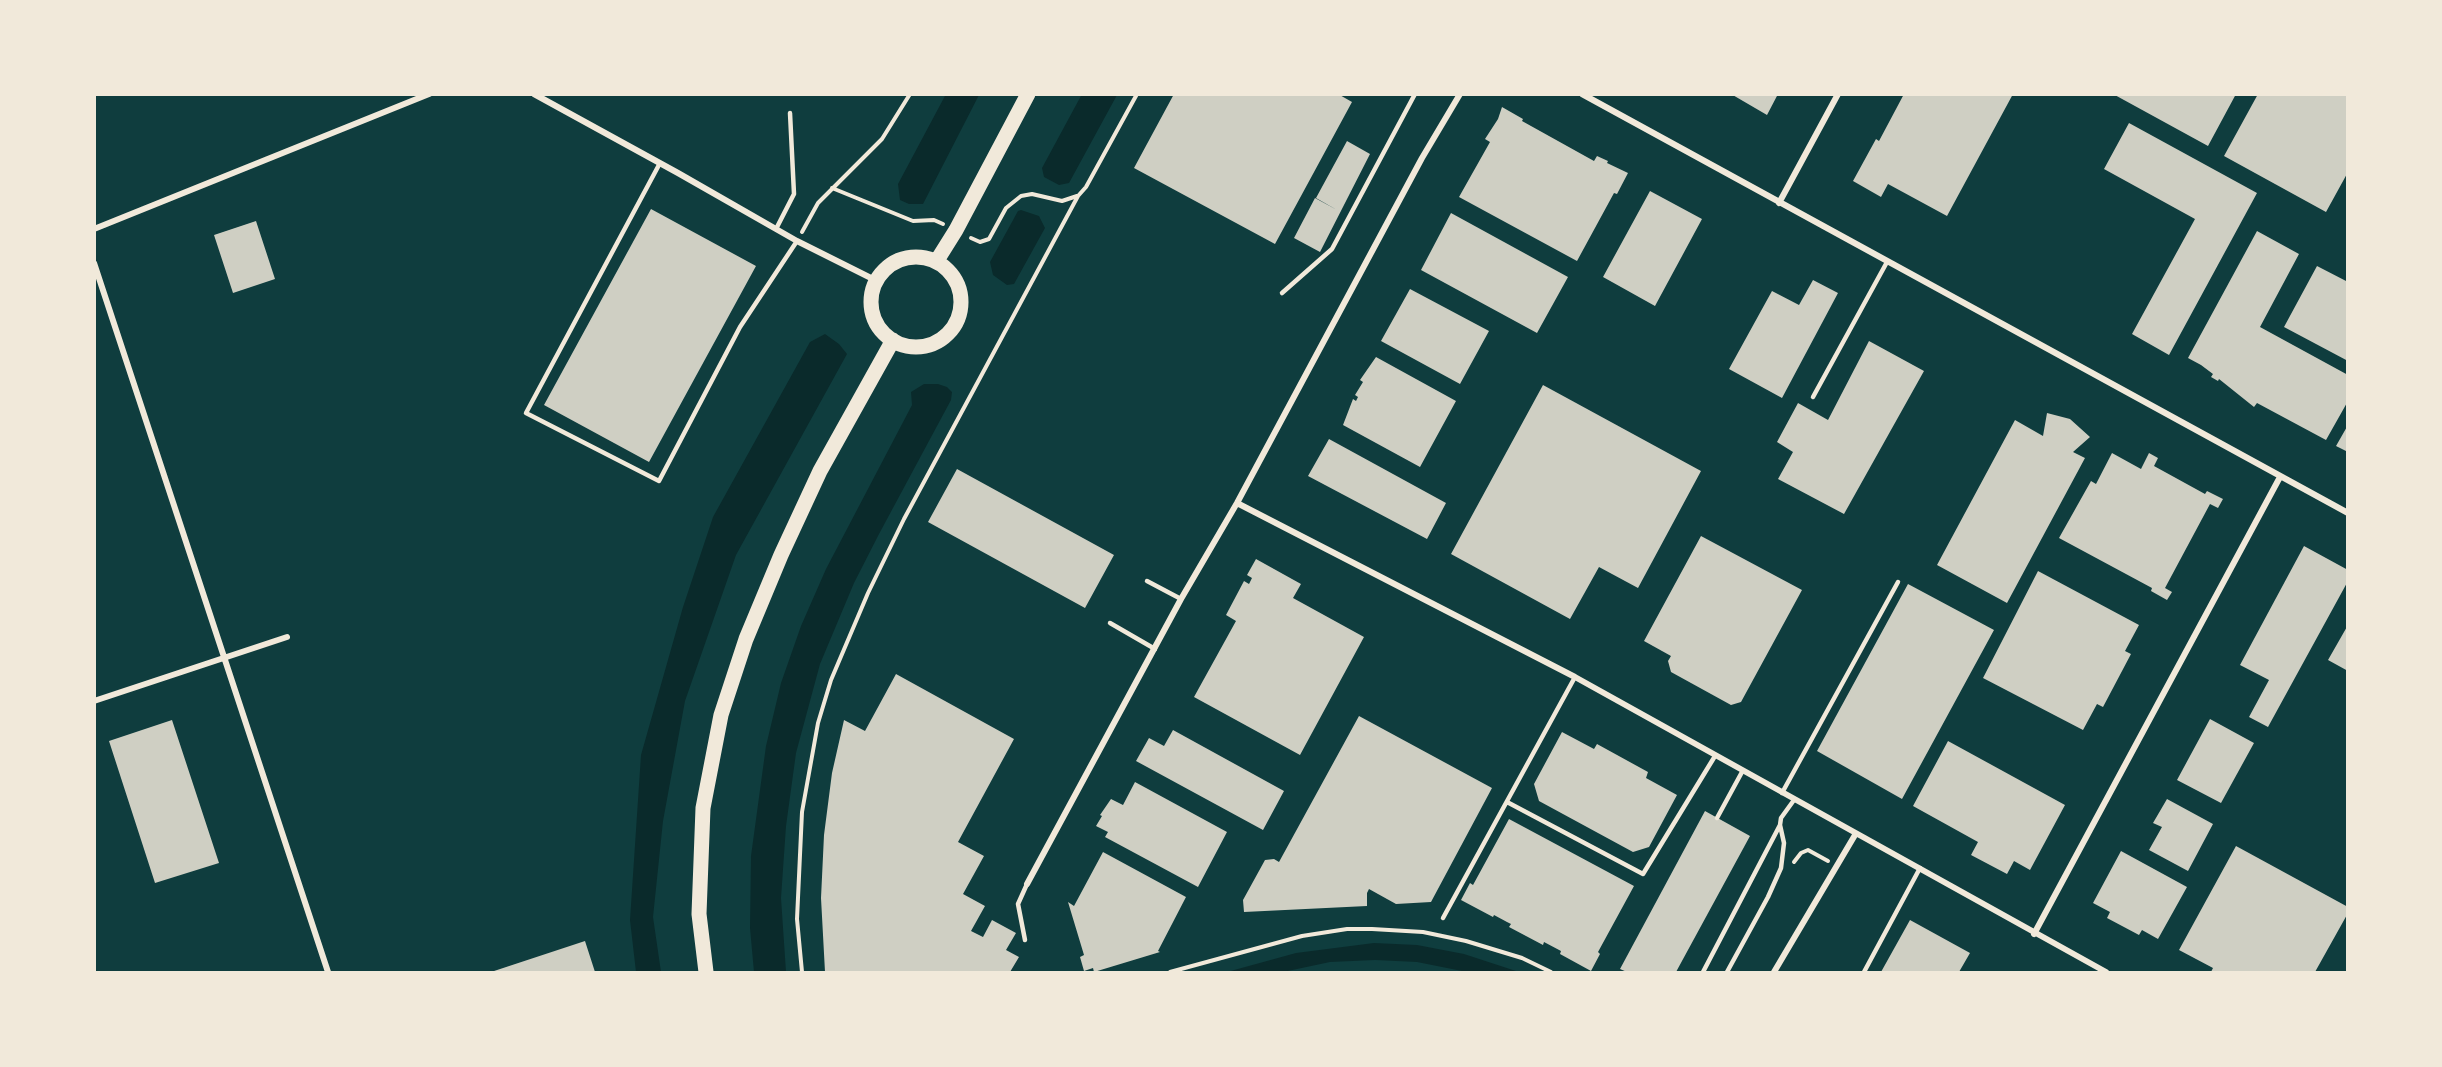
<!DOCTYPE html>
<style>
body{margin:0}
#map{position:relative;width:2442px;height:1067px;overflow:hidden;background:#0f3d3e;font-family:Mulish,sans-serif}
canvas{display:block}
.frame{position:absolute;inset:0;border:96px solid #f1e9da;pointer-events:none}
</style>
<div id="map">
<canvas width="2442" height="1067"></canvas>
<div class="frame"></div>
</div>
<script>
const ctx = document.querySelector('canvas').getContext('2d');
ctx.lineJoin = 'round';
function paint(path, color) {
  ctx.fillStyle = color;
  ctx.fill(path, 'evenodd');
}
function toPath(rows) {
  const path = new Path2D();
  for (const r of rows) {
    if (r.length === 3) {
      path.moveTo(r[0] + r[2], r[1]);
      path.arc(r[0], r[1], r[2], 0, 2 * Math.PI);
      continue;
    }
    path.moveTo(r[0], r[1]);
    for (let i = 2; i < r.length; i += 2) path.lineTo(r[i], r[i + 1]);
  }
  return path;
}
function trace(path, color, width, dash) {
  ctx.strokeStyle = color;
  ctx.lineWidth = width;
  ctx.lineCap = dash ? 'butt' : 'round';
  ctx.setLineDash(dash || []);
  ctx.stroke(path);
}
const water = toPath([
 [946,94,979,95,923,204,909,204,900,200,898,184],
 [1082,94,1117,95,1069,183,1059,185,1044,177,1042,168],
 [1021,210,1039,216,1045,228,1014,284,1007,285,993,275,990,262,1018,211],
 [825,334,839,344,847,354,736,555,685,701,663,821,653,917,661,972,636,972,630,920,641,755,683,607,713,517,810,342],
 [924,384,938,384,947,387,952,392,951,400,879,534,854,583,820,664,796,753,786,826,781,898,786,972,754,972,750,928,751,856,766,746,781,683,801,626,826,569,912,405,911,392],
 [1374,943,1417,945,1464,954,1519,972,1467,972,1417,962,1375,960,1330,962,1283,972,1227,972,1296,953]
]);
const building = toPath([
 [1174,94,1338,94,1352,102,1275,244,1134,168],
 [1731,94,1778,94,1767,115],
 [1904,94,2013,94,1947,216,1888,184,1881,197,1853,181,1876,139,1879,141],
 [2113,94,2236,94,2208,146],
 [2258,94,2348,94,2348,172,2326,212,2224,156],
 [1502,107,1523,119,1522,121,1594,161,1597,156,1608,161,1607,163,1628,173,1617,194,1614,193,1577,261,1459,197,1490,142,1485,139,1498,119],
 [2129,123,2257,193,2169,355,2132,334,2195,219,2104,169],
 [1347,141,1370,154,1320,252,1294,238,1315,198,1337,210,1316,198],
 [1650,191,1702,219,1655,306,1603,277],
 [651,209,756,266,649,462,544,405],
 [1451,213,1568,277,1537,333,1421,270],
 [256,221,275,279,233,293,214,235],
 [2257,231,2299,254,2260,327,2348,375,2348,401,2326,440,2257,403,2254,407,2219,379,2218,381,2211,377,2213,374,2201,365,2188,358],
 [2317,266,2348,282,2348,361,2284,327],
 [1813,280,1838,293,1782,398,1729,369,1772,291,1799,305],
 [1410,289,1489,331,1460,384,1381,341],
 [1869,341,1924,371,1844,514,1778,479,1793,452,1777,442,1798,403,1828,420],
 [1376,357,1456,401,1420,467,1343,425,1353,399,1356,401,1358,397,1355,395,1363,382,1360,380],
 [1543,385,1701,471,1638,588,1599,567,1570,619,1451,554],
 [2047,413,2070,419,2090,437,2073,452,2085,458,2007,603,1937,565,2015,420,2043,436],
 [2348,425,2348,452,2336,446],
 [1329,439,1446,503,1427,539,1308,476],
 [2112,453,2141,469,2149,453,2158,458,2154,466,2205,494,2207,491,2223,499,2218,508,2210,504,2165,588,2172,592,2167,600,2151,591,2152,588,2059,538,2091,481,2096,484],
 [957,469,1114,555,1085,608,928,522],
 [1701,536,1802,590,1741,702,1731,705,1671,672,1668,661,1671,656,1644,641],
 [2304,546,2348,570,2348,581,2268,727,2249,717,2269,680,2240,665],
 [1256,559,1301,584,1293,598,1364,637,1300,755,1194,697,1236,621,1226,615,1244,581,1249,584,1252,578,1247,575],
 [2038,571,2139,625,2125,651,2131,654,2103,707,2097,704,2083,730,1983,678],
 [1908,584,1994,630,1902,799,1817,751],
 [2348,625,2348,671,2328,660],
 [896,674,1014,739,958,842,984,856,963,894,985,906,971,931,983,937,992,920,1016,933,1006,950,1019,957,1010,972,825,972,821,898,824,835,832,773,844,720,865,731],
 [1359,716,1492,788,1431,902,1396,904,1369,889,1367,893,1367,906,1244,912,1243,900,1265,860,1274,859,1279,862],
 [2210,719,2254,743,2221,803,2177,780],
 [172,720,219,863,155,883,109,741],
 [1173,730,1284,791,1263,830,1136,761,1149,738,1164,746],
 [1562,732,1594,749,1597,744,1648,772,1646,778,1677,795,1649,847,1633,852,1539,801,1534,784],
 [1948,741,2065,805,2030,870,2014,861,2007,874,1971,855,1978,842,1913,806],
 [1135,782,1227,832,1198,887,1105,837,1108,832,1096,826,1102,816,1100,815,1111,799,1123,805],
 [2167,799,2213,824,2188,871,2149,850,2162,827,2153,823],
 [1705,811,1750,836,1676,972,1627,972,1620,969],
 [1509,819,1634,886,1598,952,1600,954,1591,971,1560,954,1561,951,1544,942,1543,945,1509,927,1511,924,1507,922,1494,915,1493,917,1461,900,1470,883,1473,885],
 [2236,846,2348,907,2348,913,2315,972,2211,972,2213,968,2179,950],
 [2121,851,2187,887,2158,939,2142,930,2139,935,2107,918,2110,912,2093,903],
 [1103,852,1186,897,1158,951,1160,952,1094,972,1093,968,1084,971,1080,957,1084,955,1068,902,1074,906],
 [1910,920,1970,953,1959,972,1881,972],
 [585,941,595,972,491,972]
]);
const path = toPath([
 [832,188,913,221,934,220,943,224],
 [802,232,818,203,882,139,910,94],
 [971,238,980,242,989,239,1006,208,1021,196,1032,194,1062,201,1077,196],
 [1794,862,1801,853,1808,850,1828,861],
 [802,972,797,919,802,812,818,723,831,680,868,593,904,519,1078,196,1086,187,1137,94],
 [1170,972,1302,936,1347,929,1372,929,1423,932,1466,941,1522,958,1551,972]
]);
const service = toPath([
 [660,163,526,413,659,481,740,327,797,241],
 [776,229,794,194,790,113],
 [1282,293,1332,249,1415,94],
 [1813,397,1887,262],
 [1147,581,1181,599],
 [1110,623,1155,649],
 [1782,793,1898,582],
 [1507,802,1643,874,1715,756],
 [1717,818,1742,772],
 [1443,918,1575,677],
 [1025,940,1018,904,1027,884],
 [1703,972,1780,825],
 [1727,972,1768,897,1781,868,1784,843,1780,825,1781,818,1794,800],
 [1864,972,1920,868]
]);
const minor = toPath([
 [534,94,678,173,797,241,877,281],
 [1582,94,2348,513],
 [1779,203,1838,94],
 [94,229,429,94],
 [94,263,328,972],
 [1237,503,1575,677,2106,972],
 [94,701,287,637],
 [1027,884,1181,599,1237,503,1422,158,1460,94],
 [2034,934,2280,477],
 [1774,972,1855,835]
]);
const primary = toPath([
 [916,302,45],
 [936,262,956,230,1028,94],
 [706,972,699,914,703,808,721,715,746,639,781,555,820,471,893,340]
]);
paint(water, '#0a2a2b');
paint(building, '#cfcfc3');
trace(path, '#f1e9da', 4);
trace(service, '#f1e9da', 4.5);
trace(minor, '#f1e9da', 6);
trace(primary, '#f1e9da', 15);
</script>
